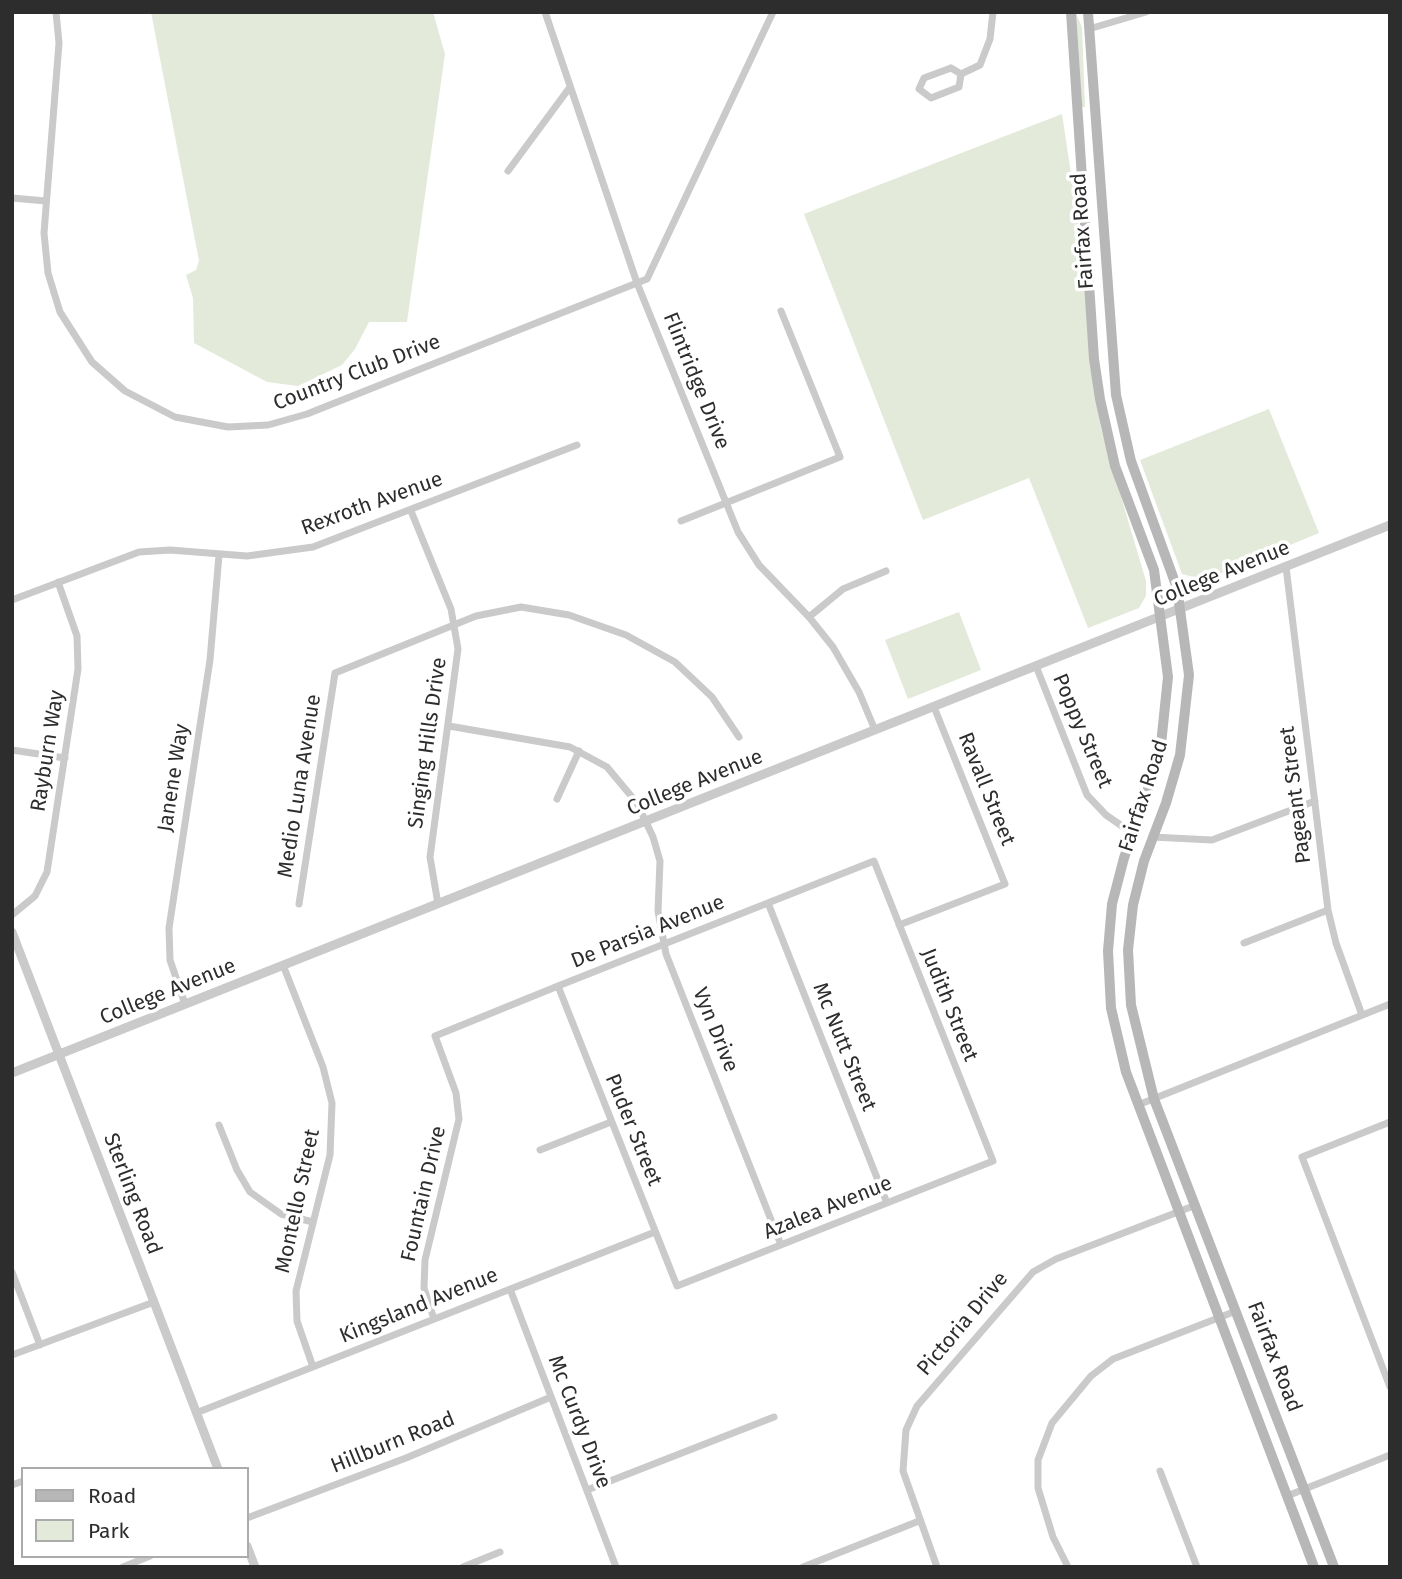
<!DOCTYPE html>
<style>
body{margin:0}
#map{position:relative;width:1402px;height:1579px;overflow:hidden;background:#fff;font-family:"Fira Sans",sans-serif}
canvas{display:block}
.frame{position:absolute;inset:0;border:14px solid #2d2d2d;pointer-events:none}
.legend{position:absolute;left:21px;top:1467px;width:228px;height:91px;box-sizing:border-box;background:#fff;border:2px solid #ababab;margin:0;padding:9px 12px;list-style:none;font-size:21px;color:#2d2d2d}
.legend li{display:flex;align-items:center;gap:14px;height:35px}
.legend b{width:35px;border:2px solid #ababab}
</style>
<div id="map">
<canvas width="1402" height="1579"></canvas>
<div class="frame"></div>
<ul class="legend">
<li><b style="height:9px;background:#b7b7b7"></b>Road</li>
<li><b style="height:19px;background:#e3eada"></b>Park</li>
</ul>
</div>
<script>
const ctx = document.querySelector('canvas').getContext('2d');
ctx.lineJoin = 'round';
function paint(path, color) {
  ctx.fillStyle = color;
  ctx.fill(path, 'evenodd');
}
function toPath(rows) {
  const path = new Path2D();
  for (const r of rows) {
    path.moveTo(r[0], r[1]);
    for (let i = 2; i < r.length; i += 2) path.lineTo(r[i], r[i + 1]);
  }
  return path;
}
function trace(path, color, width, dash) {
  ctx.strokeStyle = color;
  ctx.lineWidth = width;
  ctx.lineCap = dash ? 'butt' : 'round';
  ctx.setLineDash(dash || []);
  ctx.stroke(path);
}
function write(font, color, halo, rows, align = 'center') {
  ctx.font = font + ' "Fira Sans",sans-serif';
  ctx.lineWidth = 7;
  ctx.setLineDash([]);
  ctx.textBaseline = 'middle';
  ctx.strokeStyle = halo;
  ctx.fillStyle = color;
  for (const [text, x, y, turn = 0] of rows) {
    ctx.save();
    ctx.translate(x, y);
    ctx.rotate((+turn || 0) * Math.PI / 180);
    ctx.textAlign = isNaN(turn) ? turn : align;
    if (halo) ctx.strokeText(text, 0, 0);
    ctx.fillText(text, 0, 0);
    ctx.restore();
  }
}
const green = toPath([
 [151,12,433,12,445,54,407,322,369,322,355,349,342,365,298,386,267,382,194,343,193,298,186,275,196,270,199,261],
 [1076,13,1082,27,1085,107,1082,107],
 [1062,114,1085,267,1101,429,1146,581,1146,596,1139,608,1088,628,1029,478,923,520,804,214],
 [1269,409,1319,533,1205,580,1182,574,1140,460],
 [959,612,981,670,908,699,885,640]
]);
const minor = toPath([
 [56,12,59,43,44,233,48,273,60,312,92,362,125,391,175,417,228,427,268,425,307,414,647,279,773,12],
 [545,12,637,283,738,532,759,565,809,617,833,647,859,692,875,730],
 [1089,29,1146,12],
 [951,68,961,74,959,87,931,98,919,89,924,78,951,68],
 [961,74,980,65,990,39,993,12],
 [508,171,570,87],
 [12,198,46,201],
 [411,511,451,609,458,649,430,857,438,904],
 [681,521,840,457,781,311],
 [1286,567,1328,910,1336,943,1362,1015],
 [12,600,139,552,170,550,247,556,313,547,577,445],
 [809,617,843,589,886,571],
 [1036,666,1087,795,1106,815,1132,833],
 [449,726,570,747,607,767,637,803,653,837,660,861,658,911,666,954,781,1245],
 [12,750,65,758],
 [557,799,579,751],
 [1152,837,1212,840,1315,801],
 [768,903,887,1203],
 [299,904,335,673,476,616,521,607,569,615,626,635,675,662,712,697,739,737],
 [12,915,35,896,47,872,78,669,77,636,58,582],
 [899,925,1005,884,934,707],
 [1244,943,1328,910],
 [283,965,323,1067,332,1103,330,1155,296,1291,297,1321,313,1367],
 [185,1004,170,960,169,928,210,660,219,555],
 [1138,1105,1390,1004],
 [1390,1122,1302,1157,1390,1387],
 [219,1125,237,1170,250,1192,281,1214,313,1222],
 [540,1150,611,1122],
 [12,1272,40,1345],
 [510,1289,616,1567],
 [434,1319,424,1288,425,1260,459,1119,456,1093,435,1036,558,986,874,861,993,1161,677,1286,558,986],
 [12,1355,154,1302],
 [196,1413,655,1232],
 [1160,1471,1197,1567],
 [12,1485,23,1481],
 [587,1490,774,1417],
 [1287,1496,1390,1455],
 [247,1518,406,1458,551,1397],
 [123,1567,150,1556],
 [463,1567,500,1552],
 [803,1567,919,1521],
 [937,1567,903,1471,906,1430,917,1406,1033,1272,1056,1259,1196,1205],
 [1068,1567,1053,1537,1038,1488,1038,1460,1052,1423,1091,1376,1113,1359,1236,1311]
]);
const tertiary = toPath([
 [12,932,218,1469],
 [12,1073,1390,525],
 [247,1546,255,1567]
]);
const secondary = toPath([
 [1071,12,1094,359,1100,399,1115,466,1154,570,1168,677,1160,754,1124,858,1112,904,1108,951,1111,1008,1126,1072,1314,1567],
 [1088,12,1116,395,1131,461,1177,588,1189,675,1180,755,1166,803,1144,861,1133,905,1128,950,1131,1005,1154,1099,1334,1567]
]);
const streetNames = [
 ["Fairfax Road",1083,231,-94],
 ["Country Club Drive",357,373,-21],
 ["Flintridge Drive",696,381,68],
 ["Rexroth Avenue",372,504,-20],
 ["College Avenue",1222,574,-22],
 ["Poppy Street",1082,731,67],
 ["Singing Hills Drive",428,743,-82],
 ["Rayburn Way",48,751,-81],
 ["Janene Way",174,778,-81],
 ["College Avenue",695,783,-22],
 ["Medio Luna Avenue",300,786,-81],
 ["Ravall Street",986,789,68],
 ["Pageant Street",1296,795,-97],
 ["Fairfax Road",1144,796,-72],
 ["De Parsia Avenue",648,932,-22],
 ["College Avenue",168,992,-22],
 ["Judith Street",949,1005,68],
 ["Vyn Drive",715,1030,68],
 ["Mc Nutt Street",844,1047,68],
 ["Puder Street",633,1130,68],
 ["Sterling Road",132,1194,69],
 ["Fountain Drive",424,1194,-77],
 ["Montello Street",298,1201,-78],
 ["Azalea Avenue",828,1208,-22],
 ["Kingsland Avenue",419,1306,-22],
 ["Pictoria Drive",963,1324,-50],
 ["Fairfax Road",1274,1357,69],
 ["Mc Curdy Drive",579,1422,69],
 ["Hillburn Road",393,1443,-22]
];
paint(green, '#e3eada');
trace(minor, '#cacaca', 7);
trace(tertiary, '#cacaca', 9);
trace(secondary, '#b7b7b7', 10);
write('21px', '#2d2d2d', '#fff', streetNames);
</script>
